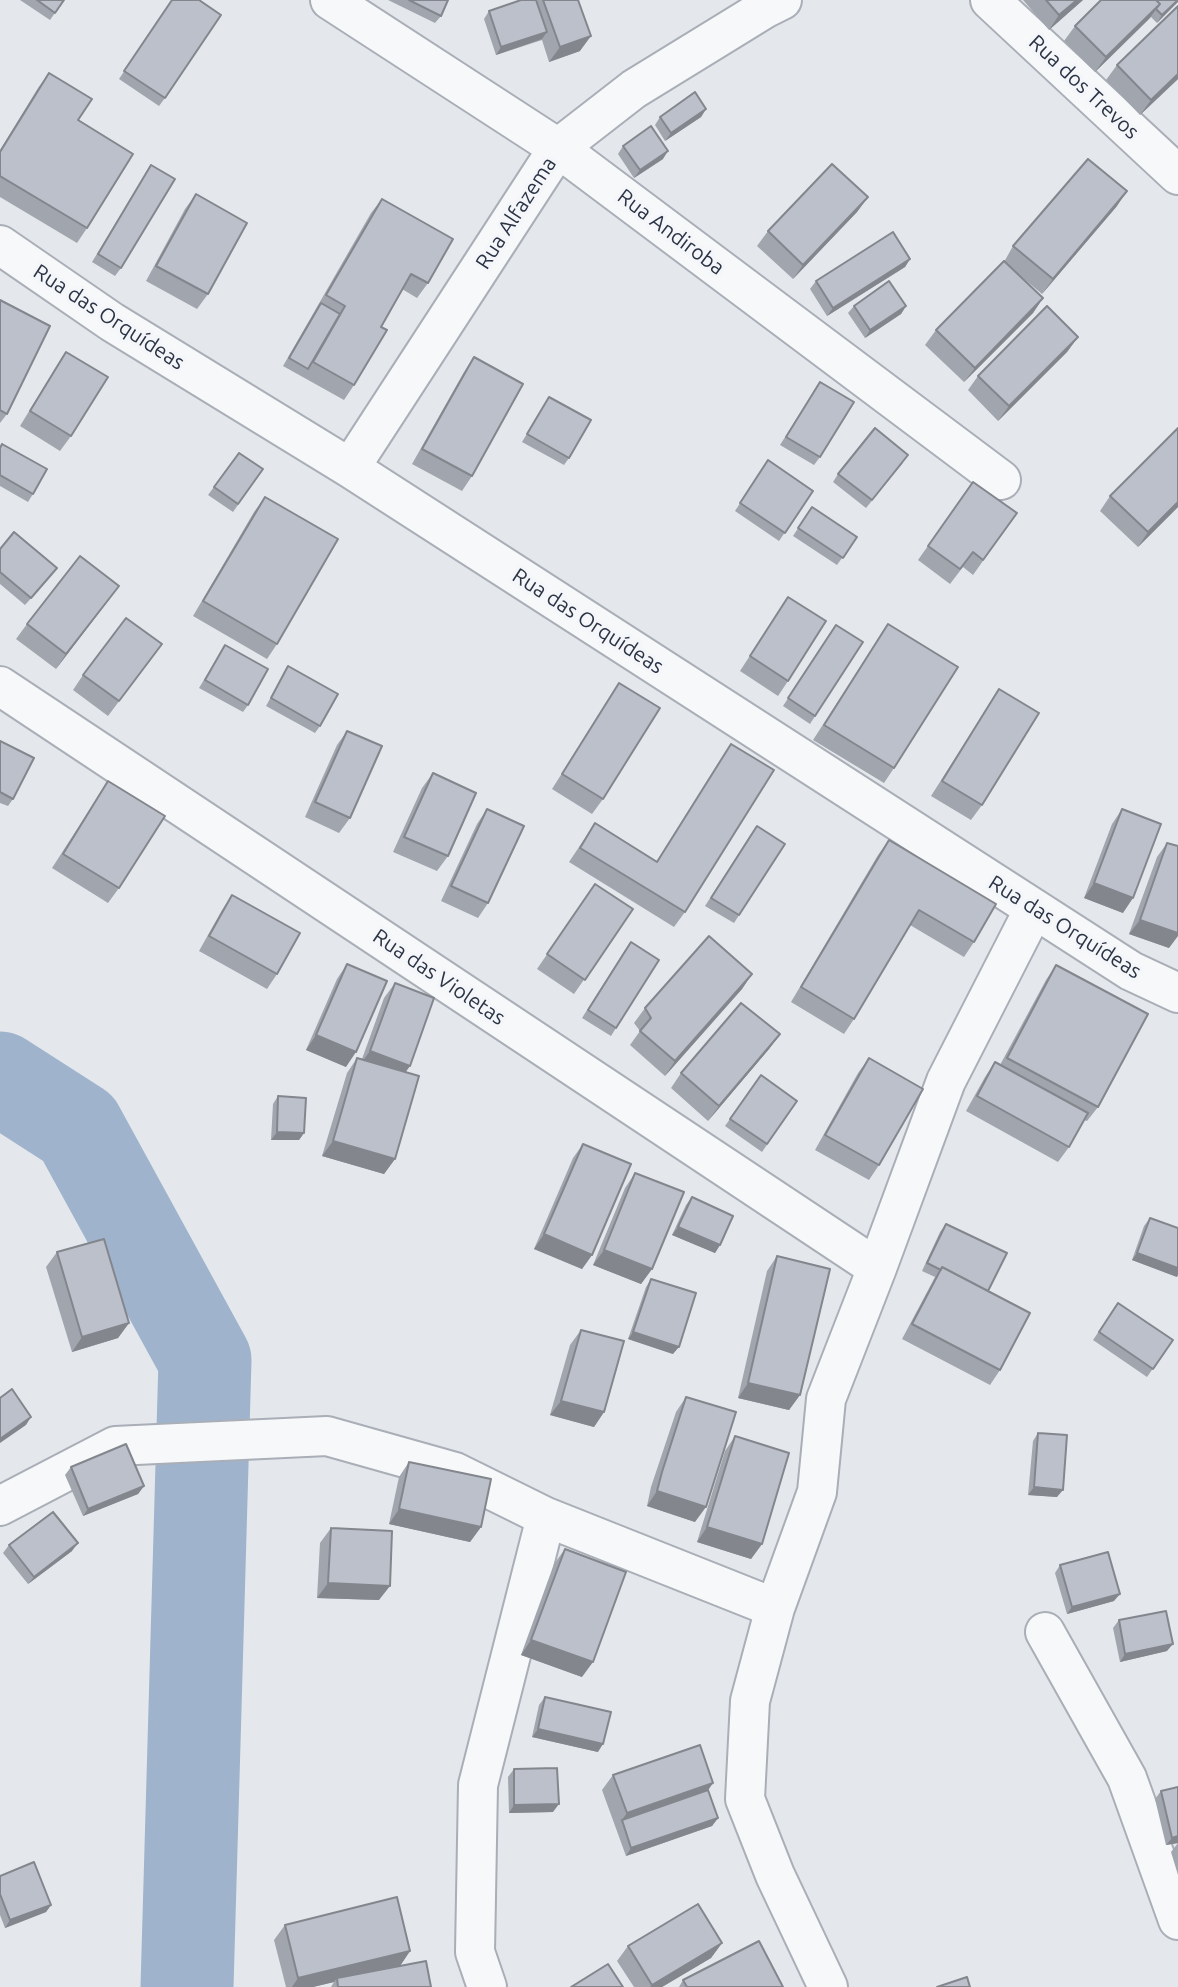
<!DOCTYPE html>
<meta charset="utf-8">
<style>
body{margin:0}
canvas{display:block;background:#e4e7ec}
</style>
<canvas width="1178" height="1987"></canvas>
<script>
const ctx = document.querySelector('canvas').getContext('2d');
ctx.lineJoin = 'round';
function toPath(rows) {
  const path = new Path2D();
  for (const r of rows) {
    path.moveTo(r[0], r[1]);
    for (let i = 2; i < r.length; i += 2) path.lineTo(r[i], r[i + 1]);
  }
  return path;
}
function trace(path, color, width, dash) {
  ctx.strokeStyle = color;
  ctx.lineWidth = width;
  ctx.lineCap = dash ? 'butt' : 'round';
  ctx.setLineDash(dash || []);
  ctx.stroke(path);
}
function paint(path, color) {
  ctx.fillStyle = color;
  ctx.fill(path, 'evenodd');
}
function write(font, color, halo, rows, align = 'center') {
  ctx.font = font + ' Ubuntu,sans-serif';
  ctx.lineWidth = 7;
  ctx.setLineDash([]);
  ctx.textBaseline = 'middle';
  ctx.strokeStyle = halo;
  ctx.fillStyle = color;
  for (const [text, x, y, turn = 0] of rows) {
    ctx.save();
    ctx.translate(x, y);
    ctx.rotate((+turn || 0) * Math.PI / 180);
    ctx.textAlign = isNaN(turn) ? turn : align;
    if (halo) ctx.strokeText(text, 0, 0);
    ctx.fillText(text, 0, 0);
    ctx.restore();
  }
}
const river = toPath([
 [0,1078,78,1128,205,1360,187,1987]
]);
const street = toPath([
 [330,0,558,148,1001,480],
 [990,0,1178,175],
 [0,245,112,322,350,468,1131,971,1178,993],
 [350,468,558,148,634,89,764,9,782,0],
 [0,686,877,1268],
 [0,1506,115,1446,327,1436,455,1472,546,1517,775,1608],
 [1045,1632,1127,1778,1178,1920],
 [487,1987,475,1952,478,1785,546,1517],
 [828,1987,775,1875,745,1799,750,1701,775,1608,817,1492,826,1399,877,1268,946,1081,1034,909]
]);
const wall = toPath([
 [20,0,64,0,50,20],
 [172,0,165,98,159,106,119,79],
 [388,0,448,0,441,16,435,23],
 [521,0,578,0,580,51,549,62,542,40,496,55,484,19,489,11],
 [1023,0,1083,0,1049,30],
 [1178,0,1157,23,1151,17,1095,72,1064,41,1075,26],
 [1117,65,1178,79,1140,115,1106,80],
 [49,73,78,120,87,228,77,243,0,197,0,150,38,88],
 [706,109,701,117,665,141,655,125,660,117],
 [623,146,663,159,634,178,618,154],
 [151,165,121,268,115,276,92,262],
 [196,194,208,294,197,309,146,281,185,209],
 [868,197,857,212,793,279,757,246,768,231],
 [382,199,428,283,417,298,402,289,381,327,354,385,344,400,283,366,371,213],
 [1117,206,1042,294,1017,273,1043,298,1033,313,964,382,925,345,936,330,1004,262,1013,246],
 [910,259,905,267,827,316,810,289,816,281],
 [0,300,7,414,0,423],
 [854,306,906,306,901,314,865,338,848,313],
 [1078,337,1067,352,998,421,968,390,978,376],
 [66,352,71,436,60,451,20,426,56,367],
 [474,357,472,476,462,491,412,464,464,372],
 [820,382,820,457,814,465,780,445],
 [549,397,569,458,564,465,522,442],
 [0,447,33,494,28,502,0,486],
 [239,453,263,469,233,512,208,495],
 [768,460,813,491,779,541,735,511],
 [903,463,866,508,833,482,838,474],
 [973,482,1017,513,973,575,963,567,950,584,918,560],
 [1110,496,1178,507,1138,547,1100,511],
 [265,497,277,644,267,659,193,616,254,512],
 [812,507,857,537,837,565,793,536],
 [0,549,51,576,25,605,0,584],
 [119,586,56,669,16,639,27,624],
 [788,597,788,681,778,696,740,671],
 [888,624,894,768,884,783,813,740],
 [836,625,863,642,810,724,783,706],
 [162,644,108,716,73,690,83,675],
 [225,645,248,705,243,712,199,688],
 [288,666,320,726,315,733,266,706],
 [619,683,603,799,592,814,552,789],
 [999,689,982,805,971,820,931,796],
 [347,731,350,818,339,833,305,817,337,745],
 [0,741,13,799,8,806,0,803],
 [731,744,685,912,674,927,569,862,595,823,657,861],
 [433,773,448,856,437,871,393,852,422,788],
 [108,781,119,888,108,903,52,868],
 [487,809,488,903,478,918,441,901,477,824],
 [1122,809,1123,913,1084,898,1112,824],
 [751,834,785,844,734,923,705,906],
 [889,840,974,942,964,957,910,925,854,1019,844,1034,791,1002,878,855],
 [1167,843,1169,948,1129,934,1157,857],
 [595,884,633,909,574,994,537,969],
 [232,895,277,974,267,989,199,951,222,910],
 [625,950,616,1028,611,1036,582,1018],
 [347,964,346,1067,306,1050,337,979],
 [1056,965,1098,1107,1087,1121,1084,1120,1069,1147,1058,1162,966,1111,985,1077,995,1062,1000,1065,1046,980],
 [752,974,742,989,665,1076,630,1045,640,1031,634,1023,645,1008],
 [395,983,410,1066,405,1072,395,1159,384,1174,322,1156,347,1073,357,1058,362,1059,384,998],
 [780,1034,769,1049,708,1121,671,1088,681,1073],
 [869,1058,879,1165,869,1180,815,1150,858,1073],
 [761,1075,797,1101,762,1152,725,1126],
 [278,1096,304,1133,299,1140,271,1140,273,1104],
 [583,1144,592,1255,582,1269,534,1249,573,1158],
 [635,1173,652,1269,641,1284,593,1265,625,1188],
 [692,1197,720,1245,715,1253,672,1235,686,1205],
 [1150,1218,1177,1277,1132,1260,1144,1226],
 [946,1224,988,1291,1000,1370,990,1385,902,1339,935,1277,922,1271,940,1232],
 [57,1252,129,1323,118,1338,72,1352,46,1267],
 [777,1256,800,1395,789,1410,738,1398,767,1271],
 [651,1279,673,1354,628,1339,646,1287],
 [1118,1303,1173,1340,1147,1377,1093,1340],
 [581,1330,604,1412,594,1427,550,1415,570,1345],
 [686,1397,695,1522,647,1506,651,1487,676,1412],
 [1038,1433,1057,1497,1028,1495,1033,1441],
 [735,1436,762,1544,751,1559,697,1542,725,1451],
 [409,1462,481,1527,470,1542,389,1524,399,1477],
 [71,1467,144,1486,138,1494,83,1516,65,1475],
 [331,1528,379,1600,317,1598,320,1543],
 [9,1545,72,1551,28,1584,3,1553],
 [565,1549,582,1677,521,1655,554,1564],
 [1060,1565,1114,1601,1067,1614,1055,1573],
 [1119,1620,1167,1651,1120,1662,1113,1628],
 [545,1697,598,1752,532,1737,539,1705],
 [514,1769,553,1812,509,1813,508,1777],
 [613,1775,718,1818,712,1826,626,1856,602,1790],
 [1178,1787,1178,1875,1171,1852,1178,1843,1166,1845,1155,1799,1161,1791],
 [0,1876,51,1905,46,1912,5,1928,0,1915],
 [285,1925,410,1951,400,1966,386,1969,431,1987,331,1987,334,1982,313,1987,286,1987,274,1940],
 [722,1943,711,1958,662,1987,634,1987,617,1961,628,1946],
 [683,1980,783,1987,679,1987]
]);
const shadedWall = toPath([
 [1077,0,1083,0,1049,30,1059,15],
 [1178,0,1178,2,1157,23,1162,15],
 [1160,4,1149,19,1095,72,1106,57],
 [547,32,542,39,496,55,501,47],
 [591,36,580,51,549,62,560,47],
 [1178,74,1178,79,1140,115,1151,100],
 [706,109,701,117,665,141,671,133],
 [668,151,663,159,634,178,640,170],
 [1127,191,1117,206,1042,294,1053,279],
 [868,197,857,212,793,279,803,265],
 [910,259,905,267,827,316,833,308],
 [1043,298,1033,313,964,382,975,368],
 [906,306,901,314,865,338,870,330],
 [1078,337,1067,352,998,421,1009,406],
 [1178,502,1178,507,1138,547,1148,532],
 [119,586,108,601,56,669,66,654],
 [1094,883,1133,898,1123,913,1084,898],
 [1140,920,1178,933,1178,936,1169,948,1129,934],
 [752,974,742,989,665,1076,675,1061],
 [780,1034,769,1049,708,1121,719,1106],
 [316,1035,356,1052,346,1067,306,1050],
 [370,1051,410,1066,399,1081,359,1066],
 [277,1132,304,1133,299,1140,271,1140],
 [333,1141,395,1159,384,1174,322,1156],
 [678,1227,720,1245,715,1253,672,1235],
 [544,1234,592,1255,582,1269,534,1249],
 [604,1250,652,1269,641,1284,593,1265],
 [1137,1253,1178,1268,1178,1275,1177,1277,1132,1260],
 [129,1323,118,1338,72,1352,82,1337],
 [633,1332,679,1347,673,1354,628,1339],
 [748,1383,800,1395,789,1410,738,1398],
 [561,1401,604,1412,594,1427,550,1415],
 [31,1417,26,1425,0,1443,0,1439],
 [144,1486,138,1494,83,1516,88,1509],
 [1034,1487,1063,1490,1057,1497,1028,1495],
 [657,1491,706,1507,695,1522,647,1506],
 [399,1509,481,1527,470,1542,389,1524],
 [707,1527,762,1544,751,1559,697,1542],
 [78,1543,72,1551,28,1584,34,1577],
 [328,1583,390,1586,379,1600,317,1598],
 [1120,1594,1114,1601,1067,1614,1072,1607],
 [531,1640,593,1662,582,1677,521,1655],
 [1173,1644,1167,1651,1120,1662,1125,1654],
 [538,1729,603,1744,598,1752,532,1737],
 [713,1783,703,1798,622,1820,616,1828,627,1813],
 [559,1804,553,1812,509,1813,514,1805],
 [718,1818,712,1826,626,1856,631,1848],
 [1178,1836,1178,1843,1166,1845,1172,1838],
 [51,1905,46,1912,5,1928,10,1920],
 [722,1943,711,1958,662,1987,650,1987,652,1985],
 [410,1951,400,1966,337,1981,337,1978,334,1982,313,1987,292,1987,298,1978]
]);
const building = toPath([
 [37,0,64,0,55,13,37,0],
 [172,0,199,0,221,15,165,98,124,71,172,0],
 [409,0,448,0,441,16,409,0],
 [521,0,536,0,547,32,501,47,489,11,521,0],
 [543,0,578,0,591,36,560,47,543,0],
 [1046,0,1077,0,1059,15,1046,0],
 [1101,0,1156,0,1160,4,1106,57,1075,26,1101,0],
 [1156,0,1178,0,1162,15,1156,9,1160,4,1156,0],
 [1178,6,1178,74,1151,100,1117,65,1178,6],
 [49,73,92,99,78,120,133,154,87,228,0,176,0,152,49,73],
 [695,92,706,109,671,133,660,117,695,92],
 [651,126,668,151,640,170,623,146,651,126],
 [1088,159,1127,191,1053,279,1013,246,1088,159],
 [832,164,868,197,803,265,768,231,832,164],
 [151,165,175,179,121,268,98,254,151,165],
 [196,194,247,223,208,294,156,266,196,194],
 [382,199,453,239,428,283,411,274,381,327,387,330,354,385,313,362,345,306,326,295,382,199],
 [893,232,910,259,833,308,816,281,893,232],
 [1004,261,1043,298,975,368,936,330,1004,261],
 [889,281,906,306,870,330,854,306,889,281],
 [0,300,50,326,7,414,0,410,0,300],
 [321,303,340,314,308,369,289,358,321,303],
 [1047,306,1078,337,1009,406,978,376,1047,306],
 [66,352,108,377,71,436,30,411,66,352],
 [474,357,523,384,472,476,422,449,474,357],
 [820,382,854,402,820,457,786,437,820,382],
 [549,397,591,420,569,458,527,434,549,397],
 [875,428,908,455,872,500,838,474,875,428],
 [1178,428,1178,502,1148,532,1110,496,1178,428],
 [2,444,47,469,33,494,0,475,0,448,2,444],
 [239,453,263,469,238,504,214,487,239,453],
 [768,460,813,491,785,533,740,503,768,460],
 [973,482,1017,513,983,560,973,552,960,569,928,546,973,482],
 [265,497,338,539,277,644,203,601,265,497],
 [812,507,857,537,843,558,798,528,812,507],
 [14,532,57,568,31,598,0,572,0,549,14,532],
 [80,556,119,586,66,654,27,624,80,556],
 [788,597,826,621,788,681,750,656,788,597],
 [126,618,162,644,119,701,83,675,126,618],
 [888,624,958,667,894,768,824,725,888,624],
 [836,625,863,642,815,716,788,698,836,625],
 [225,645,268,669,248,705,205,680,225,645],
 [288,666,338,694,320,726,271,698,288,666],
 [619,683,660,708,603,799,562,774,619,683],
 [999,689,1039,713,982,805,942,781,999,689],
 [347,731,382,746,350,818,315,802,347,731],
 [0,741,34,758,13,799,0,792,0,741],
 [731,744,774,770,685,912,580,848,595,823,657,862,731,744],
 [433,773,476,793,448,856,404,837,433,773],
 [108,781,165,816,119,888,63,854,108,781],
 [487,809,524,826,488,903,451,886,487,809],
 [1122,809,1161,824,1133,898,1094,883,1122,809],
 [757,826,785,844,739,915,711,898,757,826],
 [889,840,996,904,974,942,919,910,854,1019,801,987,889,840],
 [1167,843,1178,846,1178,933,1140,920,1167,843],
 [595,884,633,909,585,980,547,954,595,884],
 [232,895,300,933,277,974,209,936,232,895],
 [709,936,752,974,675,1061,640,1031,651,1018,645,1008,709,936],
 [631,942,659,960,616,1028,588,1010,631,942],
 [347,964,387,981,356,1052,316,1035,347,964],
 [1056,965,1148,1014,1098,1107,1007,1058,1056,965],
 [395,983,434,998,410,1066,370,1051,395,983],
 [741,1003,780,1034,719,1106,681,1073,741,1003],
 [357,1058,419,1076,395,1159,333,1141,357,1058],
 [869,1058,923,1089,879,1165,825,1135,869,1058],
 [995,1062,1088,1113,1069,1147,977,1096,995,1062],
 [761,1075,797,1101,767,1144,730,1119,761,1075],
 [278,1096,306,1098,304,1133,277,1132,278,1096],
 [583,1144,631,1164,592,1255,544,1234,583,1144],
 [635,1173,684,1192,652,1269,604,1250,635,1173],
 [692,1197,733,1216,720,1245,678,1227,692,1197],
 [1150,1218,1178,1228,1178,1268,1137,1253,1150,1218],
 [946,1224,1007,1253,988,1291,942,1267,941,1270,927,1263,946,1224],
 [104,1239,129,1323,82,1337,57,1252,104,1239],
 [777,1256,830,1269,800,1395,748,1383,777,1256],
 [942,1267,1030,1313,1000,1370,912,1324,942,1267],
 [651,1279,696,1293,679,1347,633,1332,651,1279],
 [1118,1303,1173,1340,1153,1369,1099,1332,1118,1303],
 [581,1330,624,1341,604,1412,561,1401,581,1330],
 [12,1389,31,1417,0,1439,0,1398,12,1389],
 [686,1397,736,1412,706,1507,657,1491,662,1472,686,1397],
 [1038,1433,1067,1435,1063,1490,1034,1487,1038,1433],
 [735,1436,789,1453,762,1544,707,1527,735,1436],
 [126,1444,144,1486,88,1509,71,1467,126,1444],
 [409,1462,491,1479,481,1527,399,1509,409,1462],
 [53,1512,78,1543,34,1577,9,1545,53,1512],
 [331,1528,392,1531,390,1586,328,1583,331,1528],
 [565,1549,626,1572,593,1662,531,1640,565,1549],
 [1108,1552,1120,1594,1072,1607,1060,1565,1108,1552],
 [1166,1611,1173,1644,1125,1654,1119,1620,1166,1611],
 [545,1697,611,1712,603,1744,538,1729,545,1697],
 [700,1745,713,1783,627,1813,613,1775,700,1745],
 [557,1768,559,1804,514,1805,514,1769,557,1768],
 [1178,1787,1178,1836,1172,1838,1161,1791,1178,1787],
 [708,1790,718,1818,631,1848,622,1820,708,1790],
 [34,1862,51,1905,10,1920,0,1894,0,1876,34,1862],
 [397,1897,410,1951,298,1978,285,1925,397,1897],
 [698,1904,722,1943,652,1985,628,1946,698,1904],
 [759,1941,783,1987,687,1987,683,1980,759,1941],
 [426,1961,431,1987,338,1987,337,1978,426,1961],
 [608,1964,623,1987,571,1987,608,1964],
 [967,1977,970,1987,937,1987,967,1977]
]);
const streetNames = [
 ["Rua dos Trevos",1084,87,43],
 ["Rua Alfazema",516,213,-57],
 ["Rua Andiroba",671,232,37],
 ["Rua das Orquídeas",109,317,33],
 ["Rua das Orquídeas",588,621,33],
 ["Rua das Orquídeas",1065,927,32],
 ["Rua das Violetas",439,977,34]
];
trace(river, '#9fb4cc', 93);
trace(street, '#a9aeb7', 42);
trace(street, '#f7f8fa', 38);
paint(wall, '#a1a5ae');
paint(shadedWall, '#83868d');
paint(building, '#bbc0ca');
trace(building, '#83868d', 2);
write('21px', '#2b3445', '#f4f6f9', streetNames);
</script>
